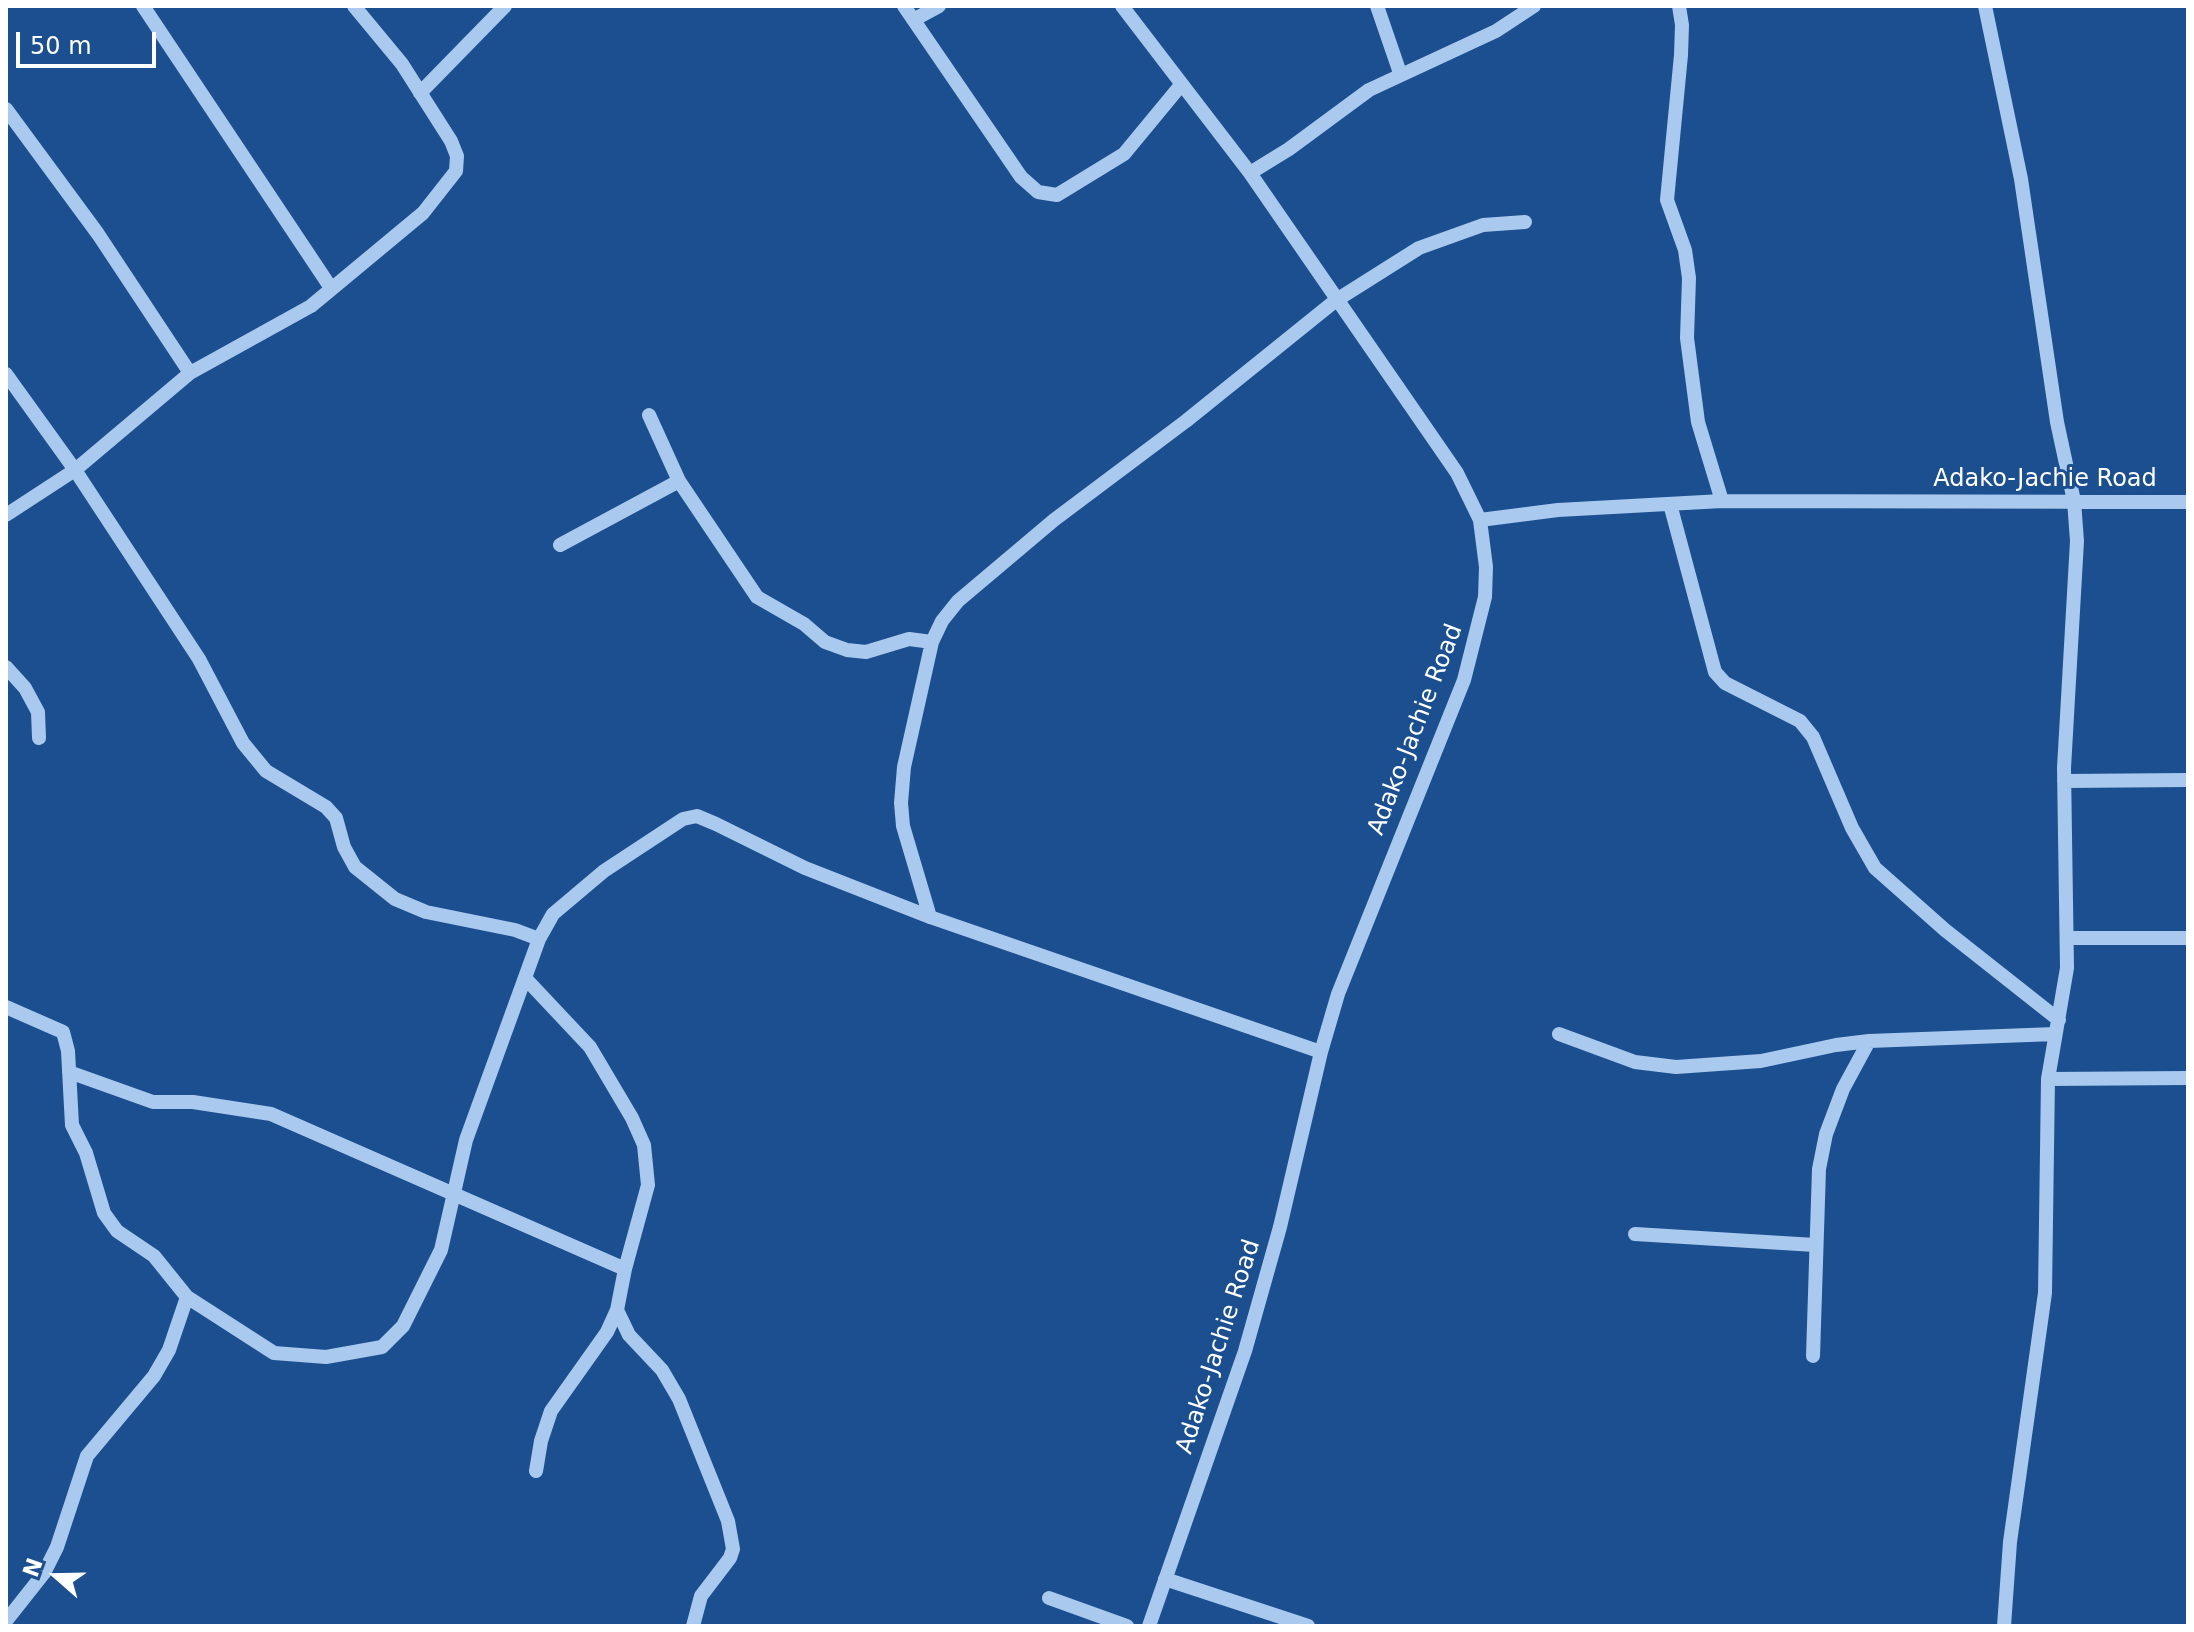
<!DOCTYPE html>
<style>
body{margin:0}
#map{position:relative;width:2194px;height:1632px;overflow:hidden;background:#1b4f8f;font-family:"DejaVu Sans",sans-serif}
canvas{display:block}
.frame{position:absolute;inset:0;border:8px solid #fff;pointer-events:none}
.north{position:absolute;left:16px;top:1536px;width:80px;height:80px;-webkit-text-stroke:6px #1b4f8f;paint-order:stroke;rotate:290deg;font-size:22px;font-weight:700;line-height:32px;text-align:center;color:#fff}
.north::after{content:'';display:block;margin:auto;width:28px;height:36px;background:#fff;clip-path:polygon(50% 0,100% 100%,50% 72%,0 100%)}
.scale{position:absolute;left:16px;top:32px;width:140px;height:36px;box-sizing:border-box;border:4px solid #fff;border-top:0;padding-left:10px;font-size:24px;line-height:28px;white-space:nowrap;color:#fff;-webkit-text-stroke:6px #1b4f8f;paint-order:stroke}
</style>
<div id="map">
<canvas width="2194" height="1632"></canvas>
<div class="frame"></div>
<div class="north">N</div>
<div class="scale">50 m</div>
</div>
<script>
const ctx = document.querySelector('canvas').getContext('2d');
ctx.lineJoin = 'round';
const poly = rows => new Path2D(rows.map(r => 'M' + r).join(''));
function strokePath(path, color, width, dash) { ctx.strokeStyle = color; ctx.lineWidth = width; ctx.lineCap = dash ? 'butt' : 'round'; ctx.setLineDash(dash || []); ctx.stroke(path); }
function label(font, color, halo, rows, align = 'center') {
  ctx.font = font + ' "DejaVu Sans",sans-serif'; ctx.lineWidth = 6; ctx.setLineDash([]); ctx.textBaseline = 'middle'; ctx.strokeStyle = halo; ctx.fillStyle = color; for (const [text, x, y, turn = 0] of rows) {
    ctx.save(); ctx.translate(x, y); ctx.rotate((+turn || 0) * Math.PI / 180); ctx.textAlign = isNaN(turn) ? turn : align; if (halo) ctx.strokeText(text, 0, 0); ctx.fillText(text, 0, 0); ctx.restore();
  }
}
strokePath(poly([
 [143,6,331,288],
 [904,6,1021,177,1038,192,1057,195,1124,154,1181,85],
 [1122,6,1250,173,1457,473,1480,520],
 [1377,6,1400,73],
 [1679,6,1682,25,1681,55,1667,200,1685,250,1689,278,1687,338,1698,422,1722,501],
 [1985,6,2021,179,2057,422,2074,501,2077,541,2064,768,2067,968,2048,1079,2045,1293,2010,1542,2004,1626],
 [915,19,939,6],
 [420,93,505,6],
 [6,109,98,234,190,373,75,470,199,659,243,743,266,771,326,807,336,818,344,847,355,867,395,899,426,912,515,930,539,939],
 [1250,173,1289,149,1369,90,1496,31,1534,6],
 [190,373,311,306,423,213,456,171,457,156,451,141,402,64,354,6],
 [6,374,75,470,6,515],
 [649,415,679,481,757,597,804,624,825,642,847,650,866,652,909,639,932,642],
 [1670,504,1715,672,1725,683,1800,721,1813,737,1852,828,1875,868,1945,930,2059,1020],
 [560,545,679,481],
 [6,667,25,688,38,712,39,738],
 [2064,781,2188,780],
 [930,917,903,826,901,803,904,767,932,642,942,621,958,601,1054,520,1186,421,1335,301,1419,248,1483,225,1525,222],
 [2067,938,2188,938],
 [526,979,590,1047,632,1118,644,1145,648,1185,625,1269],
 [6,1007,63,1032,68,1051,72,1125,86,1153,104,1213,117,1231,154,1256,187,1297,169,1350,154,1376,87,1456,57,1547,44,1573,6,1621],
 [1559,1034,1635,1062,1676,1067,1761,1061,1836,1045,1869,1041,2055,1034],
 [69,1072,153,1102,193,1102,271,1114,625,1269,617,1310,607,1332,551,1411,541,1441,536,1471],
 [2048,1079,2188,1078],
 [1635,1234,1815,1245],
 [187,1297,274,1353,326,1357,382,1347,403,1326,441,1250,466,1140,539,939,553,914,604,871,683,819,697,816,716,824,805,868,930,917,1321,1052],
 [617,1310,629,1335,662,1370,679,1399,728,1521,733,1549,730,1558,701,1596,693,1626],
 [1813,1356,1819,1169,1826,1134,1843,1089,1869,1041],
 [1165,1579,1308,1626],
 [1049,1598,1127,1626],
 [1149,1626,1245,1351,1280,1227,1321,1052,1338,994,1464,680,1485,597,1486,567,1480,520,1558,510,1722,501,2188,502]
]), '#a9c9ee', 14);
label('24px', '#fff', '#1b4f8f', [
 ["Adako-Jachie Road",2045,480],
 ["Adako-Jachie Road",1416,730,-69],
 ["Adako-Jachie Road",1219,1347,-72]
]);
</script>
